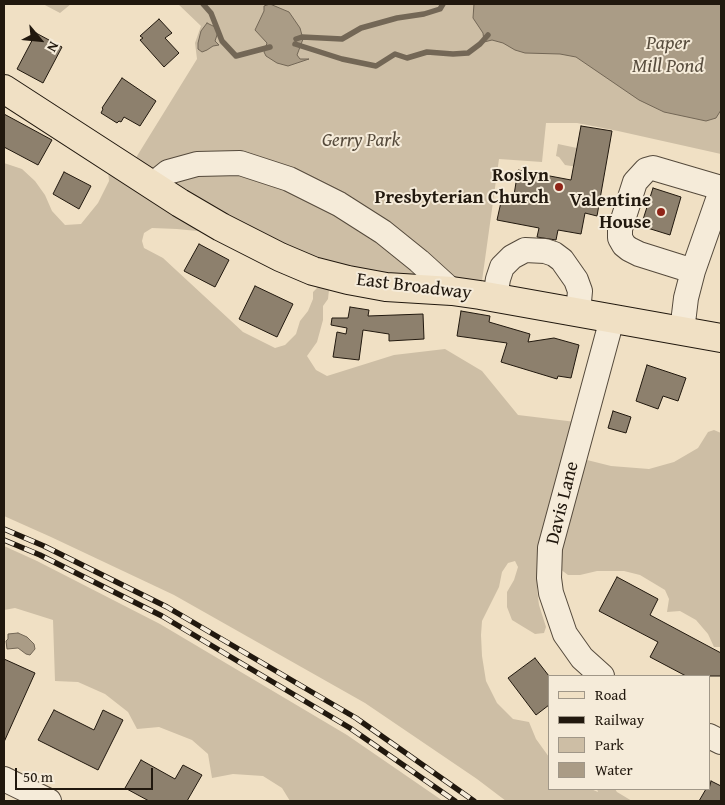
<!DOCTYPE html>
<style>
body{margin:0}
#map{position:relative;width:725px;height:805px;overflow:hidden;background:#f0e0c4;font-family:"Gentium Book Plus",serif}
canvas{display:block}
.frame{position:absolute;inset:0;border:5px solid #21180e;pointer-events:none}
.legend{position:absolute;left:548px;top:675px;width:162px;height:115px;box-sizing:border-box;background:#f5ebd9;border:1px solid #a09788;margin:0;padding:6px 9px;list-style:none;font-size:15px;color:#21180e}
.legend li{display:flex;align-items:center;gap:10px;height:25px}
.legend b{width:25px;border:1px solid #a09788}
.north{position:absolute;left:15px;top:15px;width:50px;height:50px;-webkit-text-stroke:4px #f5ebd9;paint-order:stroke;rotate:118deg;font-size:14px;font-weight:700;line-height:20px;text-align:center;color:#21180e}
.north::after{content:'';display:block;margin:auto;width:18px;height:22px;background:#21180e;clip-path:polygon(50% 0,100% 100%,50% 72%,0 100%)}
.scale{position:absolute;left:15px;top:768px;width:138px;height:22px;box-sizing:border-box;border:2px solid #21180e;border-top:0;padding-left:6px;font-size:15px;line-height:18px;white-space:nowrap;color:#21180e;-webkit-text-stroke:4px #f5ebd9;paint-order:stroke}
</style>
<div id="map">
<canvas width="725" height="805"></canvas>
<div class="frame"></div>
<ul class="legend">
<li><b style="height:6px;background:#f0e0c4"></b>Road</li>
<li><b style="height:6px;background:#21180e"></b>Railway</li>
<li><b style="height:14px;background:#cdbea5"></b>Park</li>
<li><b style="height:14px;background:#aa9c86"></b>Water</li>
</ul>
<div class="north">N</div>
<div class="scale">50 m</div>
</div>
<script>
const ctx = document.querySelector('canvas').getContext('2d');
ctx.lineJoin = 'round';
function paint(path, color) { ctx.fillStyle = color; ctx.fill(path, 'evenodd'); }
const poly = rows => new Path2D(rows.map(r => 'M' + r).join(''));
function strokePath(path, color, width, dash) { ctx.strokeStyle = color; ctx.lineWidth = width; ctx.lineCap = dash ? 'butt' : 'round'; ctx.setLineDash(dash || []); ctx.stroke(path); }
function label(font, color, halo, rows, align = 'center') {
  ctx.font = font + ' "Gentium Book Plus",serif'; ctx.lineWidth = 4; ctx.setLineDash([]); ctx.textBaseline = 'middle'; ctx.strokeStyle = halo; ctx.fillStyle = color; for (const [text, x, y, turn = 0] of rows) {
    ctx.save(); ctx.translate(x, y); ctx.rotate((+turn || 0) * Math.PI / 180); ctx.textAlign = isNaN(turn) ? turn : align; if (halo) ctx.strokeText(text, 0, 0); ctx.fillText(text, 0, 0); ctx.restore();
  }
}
paint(poly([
 [43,4,71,4,60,13],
 [178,4,721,4,721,154,618,131,577,123,546,123,542,162,499,159,480,295,386,287,217,233,177,229,152,228,144,233,142,241,144,248,163,258,243,332,275,348,285,345,296,334,300,321,308,311,313,299,313,292,319,286,325,285,329,290,328,299,323,306,323,320,317,342,307,356,316,370,327,376,394,355,445,349,482,371,518,415,584,423,575,457,611,466,649,469,674,462,698,448,708,432,714,430,721,433,721,647,714,647,708,634,696,620,680,611,667,612,669,599,665,590,640,575,624,571,597,571,580,575,568,575,560,569,541,575,537,589,539,605,546,627,544,633,535,634,512,620,507,607,507,592,514,580,518,567,515,561,508,563,502,572,499,587,482,621,481,635,482,656,486,681,497,703,513,719,529,722,536,739,549,757,549,789,591,789,598,792,597,789,615,789,617,792,632,801,506,801,477,779,365,703,174,595,51,537,4,516,4,163,22,169,35,181,45,195,52,211,65,225,81,224,98,203,109,181,108,170,129,169,197,59,195,43,201,26],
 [558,144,577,148,575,157,579,158,577,167,565,165,559,157,556,156],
 [4,546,37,561,160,624,347,735,443,801,290,801,282,788,263,776,233,774,212,778,208,754,192,740,159,727,137,729,128,712,105,694,78,682,55,681,53,620,15,608,4,610]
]), '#cdbea5');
const water = poly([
 [270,4,289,12,300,28,303,39,297,55,300,59,309,59,288,66,277,63,266,56,264,52,267,43,255,30,264,11,264,6,270,4],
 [474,4,721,4,721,110,716,118,706,121,664,112,639,100,576,57,560,54,525,53,515,50,503,43,492,40,484,42,483,33,473,18,474,4],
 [207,23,219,29,215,41,219,45,213,46,207,50,202,52,198,49,198,43,201,31,207,23],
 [18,633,27,637,34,644,35,649,30,655,26,654,18,648,7,649,6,641,8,639,8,634,18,633]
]);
paint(water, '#aa9c86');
strokePath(water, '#736756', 1);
strokePath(poly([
 [203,4,211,13,222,41,236,56,270,47],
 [296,39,302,37,342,39,361,28,397,18,424,14,440,9,443,4],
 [295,44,342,59,376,66,395,54,407,58,427,52,453,54,468,53,480,44,488,35]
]), '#736756', 5.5);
const building = poly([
 [159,19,172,33,165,38,179,53,164,67,140,40,143,38,140,36,159,19],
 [36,33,62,47,43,83,17,69,36,33],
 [122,78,156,101,140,126,124,117,121,122,119,121,117,123,101,113,103,109,102,108,122,78],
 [4,114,52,140,38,165,4,147,4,114],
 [581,126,612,131,597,216,585,213,581,234,558,230,556,240,537,237,539,228,497,220,503,193,514,195,518,170,571,180,581,126],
 [64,172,91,186,79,209,53,194,64,172],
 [653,188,681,197,670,235,641,226,653,188],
 [199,244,229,260,215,287,184,271,199,244],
 [255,286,293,304,277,337,239,319,255,286],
 [350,307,369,310,368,316,423,314,424,339,389,341,389,334,363,330,359,360,333,357,337,332,346,334,347,328,331,325,332,318,348,318,350,307],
 [461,311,490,316,489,322,530,334,528,342,554,338,579,345,571,378,558,376,557,379,501,362,507,343,457,336,461,311],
 [647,365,686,378,678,401,663,396,658,409,636,401,647,365],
 [613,411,631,417,626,433,608,428,613,411],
 [617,577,658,599,650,615,721,653,721,676,686,676,650,657,658,642,599,611,617,577],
 [535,658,549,676,549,705,536,715,508,678,535,658],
 [4,659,35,673,4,742,4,659],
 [54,710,94,730,103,710,123,720,98,770,38,740,54,710],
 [141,760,175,779,183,765,202,775,187,801,149,801,125,788,141,760],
 [711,781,721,786,721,801,699,801,706,789,709,789,711,781]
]);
paint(building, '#8d806d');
strokePath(building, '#21180e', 1);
const minor = poly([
 [152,185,168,172,197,164,240,163,289,179,339,204,383,232,419,261,452,291],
 [693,271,639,254,629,249,624,245,620,238,620,229,635,182,646,170,653,168,721,188],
 [495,297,498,279,502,267,512,257,525,250,545,251,554,254,562,260,576,280,580,291,578,313],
 [682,331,686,298,693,271,721,191],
 [602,676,582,658,565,634,551,593,549,578,550,548,612,319],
 [709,736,721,742],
 [4,779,49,801]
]);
const major = poly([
 [4,89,180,203,221,227,280,257,313,271,348,280,386,287,452,291,480,295,721,338]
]);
strokePath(minor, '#554a3c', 26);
strokePath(major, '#21180e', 30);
strokePath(minor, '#f5ebd9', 24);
strokePath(major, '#f0e0c4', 28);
const rail = poly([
 [4,529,44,546,167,607,356,718,474,801],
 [4,540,40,555,162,616,350,728,455,801]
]);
strokePath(rail, '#21180e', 5.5);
strokePath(rail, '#f5ebd9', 4, [11]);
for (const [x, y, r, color] of [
 [559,187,5,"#8f2418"],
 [661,212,5,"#8f2418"]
]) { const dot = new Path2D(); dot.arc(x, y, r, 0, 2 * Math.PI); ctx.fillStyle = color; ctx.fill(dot); strokePath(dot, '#f5ebd9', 2); }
label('italic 19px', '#554a3b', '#f5ebd9', [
 ["Gerry Park",361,141]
]);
label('bold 19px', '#21180e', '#f5ebd9', [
 ["Roslyn",549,176],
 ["Presbyterian Church",549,198],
 ["Valentine",651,201],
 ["House",651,223]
], 'right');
label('19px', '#21180e', '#f5ebd9', [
 ["East Broadway",414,287,7],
 ["Davis Lane",563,503,-76]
]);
label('italic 20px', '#584d3e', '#f5ebd9', [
 ["Paper",668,44],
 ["Mill Pond",668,67]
]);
</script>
